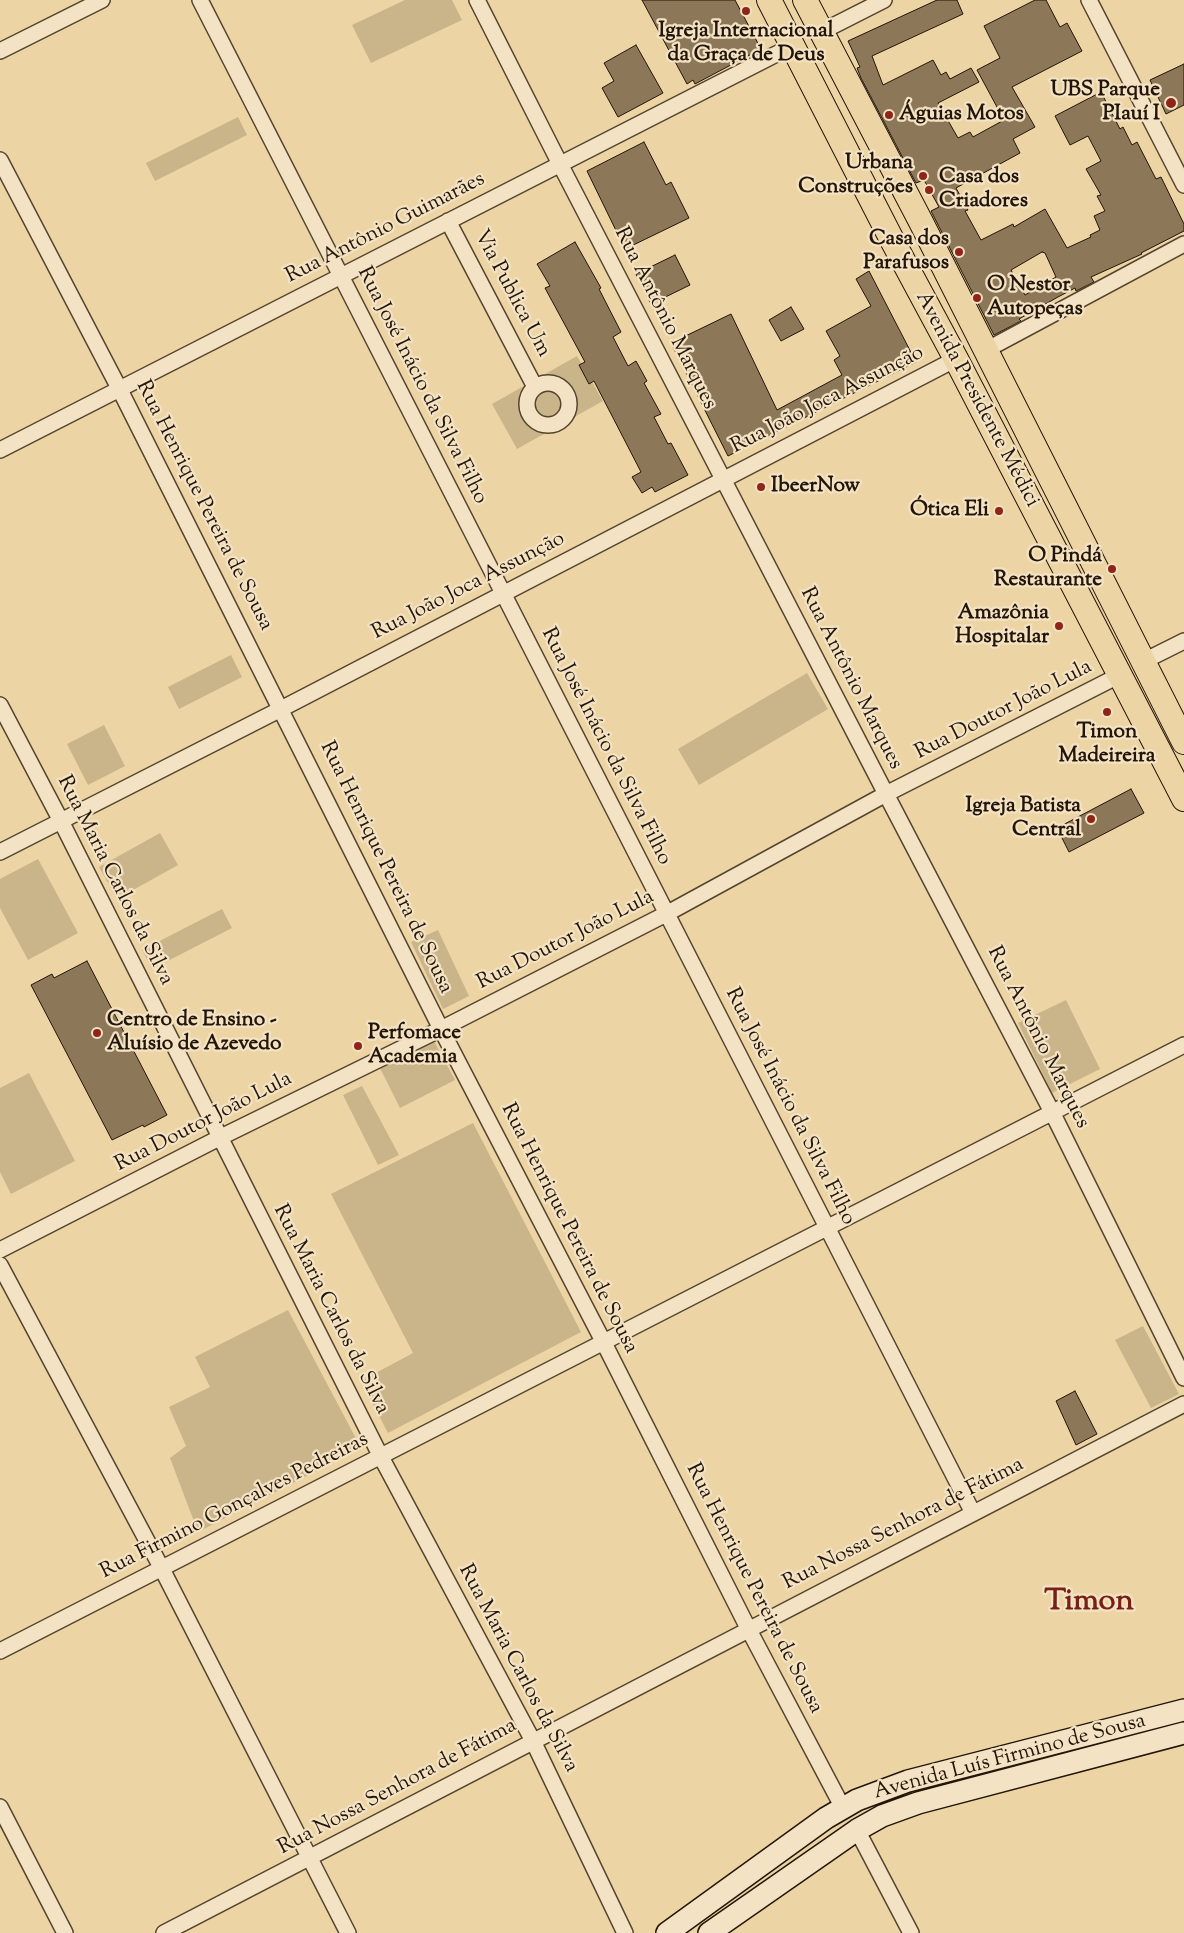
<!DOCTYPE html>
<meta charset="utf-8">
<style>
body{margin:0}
canvas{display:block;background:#ecd4a4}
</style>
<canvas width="1184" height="1933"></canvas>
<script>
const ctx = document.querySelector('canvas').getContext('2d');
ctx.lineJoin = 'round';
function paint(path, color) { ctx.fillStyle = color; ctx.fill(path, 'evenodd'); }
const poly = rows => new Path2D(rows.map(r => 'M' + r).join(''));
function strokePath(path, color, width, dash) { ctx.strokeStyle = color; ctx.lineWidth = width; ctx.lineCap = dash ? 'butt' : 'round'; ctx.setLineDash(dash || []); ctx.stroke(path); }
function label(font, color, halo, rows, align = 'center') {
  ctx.font = font + ' "Sorts Mill Goudy",serif'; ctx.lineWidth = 4.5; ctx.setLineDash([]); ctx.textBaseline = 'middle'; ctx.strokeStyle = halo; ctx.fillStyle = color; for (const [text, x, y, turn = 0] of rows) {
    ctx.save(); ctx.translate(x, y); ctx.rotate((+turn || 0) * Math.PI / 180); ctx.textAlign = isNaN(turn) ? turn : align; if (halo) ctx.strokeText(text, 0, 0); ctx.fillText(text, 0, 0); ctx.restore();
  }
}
paint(poly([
 [405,0,452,0,462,20,371,63,352,25],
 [238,117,247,135,155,181,146,163],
 [577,356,603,401,517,449,492,404],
 [231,655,242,677,179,709,168,687],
 [807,673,828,709,699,785,678,749],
 [104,725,125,766,88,785,67,744],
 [160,833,178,865,117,899,99,867],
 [38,859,78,933,28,960,0,908,0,879],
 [222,909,232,928,152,969,142,950],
 [438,930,469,996,443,1009,411,942],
 [1066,1000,1100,1069,1052,1093,1018,1023],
 [434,1041,455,1080,400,1108,380,1068],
 [29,1073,75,1161,11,1194,0,1172,0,1088],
 [362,1086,399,1155,378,1165,343,1095],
 [473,1123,581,1332,388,1433,361,1381,413,1353,331,1194],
 [288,1310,361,1448,198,1532,170,1458,186,1446,169,1407,210,1387,195,1357],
 [1143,1326,1179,1394,1151,1408,1115,1340]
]), '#cab489');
const building = poly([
 [642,0,735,0,761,49,695,84,693,80,687,84,642,0],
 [937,0,957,0,963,14,872,56,883,85,933,60,941,75,946,72,950,79,971,68,979,82,938,103,958,138,970,132,973,137,1004,120,977,70,1000,58,984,26,1035,0,1046,0,1060,27,1067,23,1082,51,1012,87,1035,127,1013,139,1020,153,956,188,968,210,965,211,981,240,1013,224,1014,227,1045,209,1067,248,1091,237,1090,235,1100,230,1094,216,1105,211,1097,196,1101,195,1086,169,1101,161,1088,136,1070,145,1055,116,1101,92,1120,129,1123,127,1132,145,1137,142,1156,179,1161,177,1184,224,1184,231,1141,253,1142,254,1091,277,1094,282,1076,291,1075,288,1058,297,1019,319,1021,321,994,335,931,211,939,207,924,180,916,183,861,78,857,68,860,67,848,41,937,0],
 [1042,252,1045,253,1056,277,1025,295,1011,270,1042,252],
 [636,45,663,93,618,117,602,88,614,81,604,63,636,45],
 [1184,64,1184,105,1166,114,1150,80,1184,64],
 [644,142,666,185,671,182,689,218,625,249,587,171,644,142],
 [575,242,601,288,599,289,621,332,613,337,628,366,636,361,647,381,644,383,661,414,654,417,668,444,671,443,688,475,655,492,652,487,642,493,632,477,641,472,594,381,589,384,579,365,585,362,545,288,550,286,537,264,575,242],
 [675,255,690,285,651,304,636,274,675,255],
 [869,271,916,362,728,456,671,343,731,314,777,410,842,375,834,360,840,356,826,331,871,306,856,279,869,271],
 [791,307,804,329,781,341,769,320,791,307],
 [1131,789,1144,813,1069,852,1057,828,1131,789],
 [87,961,167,1115,144,1127,143,1125,112,1140,31,985,52,974,54,978,87,961],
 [1075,1391,1097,1434,1076,1445,1056,1401,1075,1391]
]);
paint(building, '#8c7859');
strokePath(building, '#231507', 1);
const street = poly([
 [200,0,973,1513],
 [477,0,560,164,886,794,1053,1114,1184,1378],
 [1089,0,1184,185],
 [821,32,884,0],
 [0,51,102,0],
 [0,160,120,390,441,1029,603,1341,749,1630,843,1808],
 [448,221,535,387],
 [986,350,1184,244],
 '527 404a21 21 0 1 1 42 0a21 21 0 1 1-42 0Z',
 [0,450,792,46],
 [1144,661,1184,641],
 [0,705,61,821,380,1455,533,1741,625,1933],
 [0,852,281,709,956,359],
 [0,1250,219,1138,441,1029,666,914,886,794,1120,675],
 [0,1265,162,1569,348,1933],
 [0,1651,1184,1045],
 [0,1807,65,1933],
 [857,1830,911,1933],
 [164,1933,1184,1404]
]);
const secondary = poly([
 [667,1933,826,1818,857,1800,908,1781,1184,1710],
 [709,1933,857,1830,882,1816,918,1803,1184,1733]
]);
const primary = poly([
 [769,0,891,238,956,359,1184,799],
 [805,0,921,222,1184,742]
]);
strokePath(street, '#55452e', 18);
strokePath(secondary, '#231507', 24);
strokePath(primary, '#231507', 26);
strokePath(street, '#f3e3c4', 15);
strokePath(secondary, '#f3e3c4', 21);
strokePath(primary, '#ecd4a4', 24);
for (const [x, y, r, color] of [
 [746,11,5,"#8f2418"],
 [1171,103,6,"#8f2418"],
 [889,115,5,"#8f2418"],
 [923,176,5,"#8f2418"],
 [929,190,5,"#8f2418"],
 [959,252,5,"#8f2418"],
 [977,298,5,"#8f2418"],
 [761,487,5,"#8f2418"],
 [999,511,5,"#8f2418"],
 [1112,569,5,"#8f2418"],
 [1059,626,5,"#8f2418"],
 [1107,712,5,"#8f2418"],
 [1091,819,5,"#8f2418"],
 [97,1033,5,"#8f2418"],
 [358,1046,5,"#8f2418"]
]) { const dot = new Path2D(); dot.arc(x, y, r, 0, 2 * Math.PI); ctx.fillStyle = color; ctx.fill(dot); strokePath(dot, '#f3e3c4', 2); }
label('bold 21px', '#231507', '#f3e3c4', [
 ["Igreja Internacional",746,32,"center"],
 ["da Graça de Deus",746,56,"center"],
 ["UBS Parque",1160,91],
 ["PIauí I",1160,115],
 ["Águias Motos",899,115,"left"],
 ["Urbana",913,164],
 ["Construções",913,188],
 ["Casa dos",939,178,"left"],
 ["Criadores",939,202,"left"],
 ["Casa dos",949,240],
 ["Parafusos",949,264],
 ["O Nestor",987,286,"left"],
 ["Autopeças",987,310,"left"],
 ["IbeerNow",771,487,"left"],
 ["Ótica Eli",989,511],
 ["O Pindá",1102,557],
 ["Restaurante",1102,581],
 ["Amazônia",1049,614],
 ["Hospitalar",1049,638],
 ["Timon",1107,733,"center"],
 ["Madeireira",1107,757,"center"],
 ["Igreja Batista",1081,807],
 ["Central",1081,831],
 ["Centro de Ensino -",107,1021,"left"],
 ["Aluísio de Azevedo",107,1045,"left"],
 ["Perfomace",368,1034,"left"],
 ["Academia",368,1058,"left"]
], 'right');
label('21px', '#231507', '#f3e3c4', [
 ["Rua Antônio Guimarães",386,229,-27],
 ["Via Publica Um",511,294,62],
 ["Rua Antônio Marques",664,319,63],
 ["Rua José Inácio da Silva Filho",421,386,63],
 ["Avenida Presidente Médici",976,400,62],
 ["Rua João Joca Assunção",828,401,-27],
 ["Rua Henrique Pereira de Sousa",203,506,63],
 ["Rua João Joca Assunção",469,587,-27],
 ["Rua Antônio Marques",850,679,63],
 ["Rua Doutor João Lula",1004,711,-27],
 ["Rua José Inácio da Silva Filho",605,747,63],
 ["Rua Henrique Pereira de Sousa",385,868,64],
 ["Rua Maria Carlos da Silva",114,881,63],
 ["Rua Doutor João Lula",566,941,-27],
 ["Rua Antônio Marques",1037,1038,63],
 ["Rua José Inácio da Silva Filho",789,1107,63],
 ["Rua Doutor João Lula",204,1123,-27],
 ["Rua Henrique Pereira de Sousa",568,1229,63],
 ["Rua Maria Carlos da Silva",330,1310,63],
 ["Rua Firmino Gonçalves Pedreiras",235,1507,-27],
 ["Rua Nossa Senhora de Fátima",904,1525,-27],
 ["Rua Henrique Pereira de Sousa",753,1589,63],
 ["Rua Maria Carlos da Silva",517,1669,62],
 ["Avenida Luís Firmino de Sousa",1010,1758,-15],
 ["Rua Nossa Senhora de Fátima",398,1788,-28]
]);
label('bold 31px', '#7a1f14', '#f3e3c4', [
 ["Timon",1089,1604]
]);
</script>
